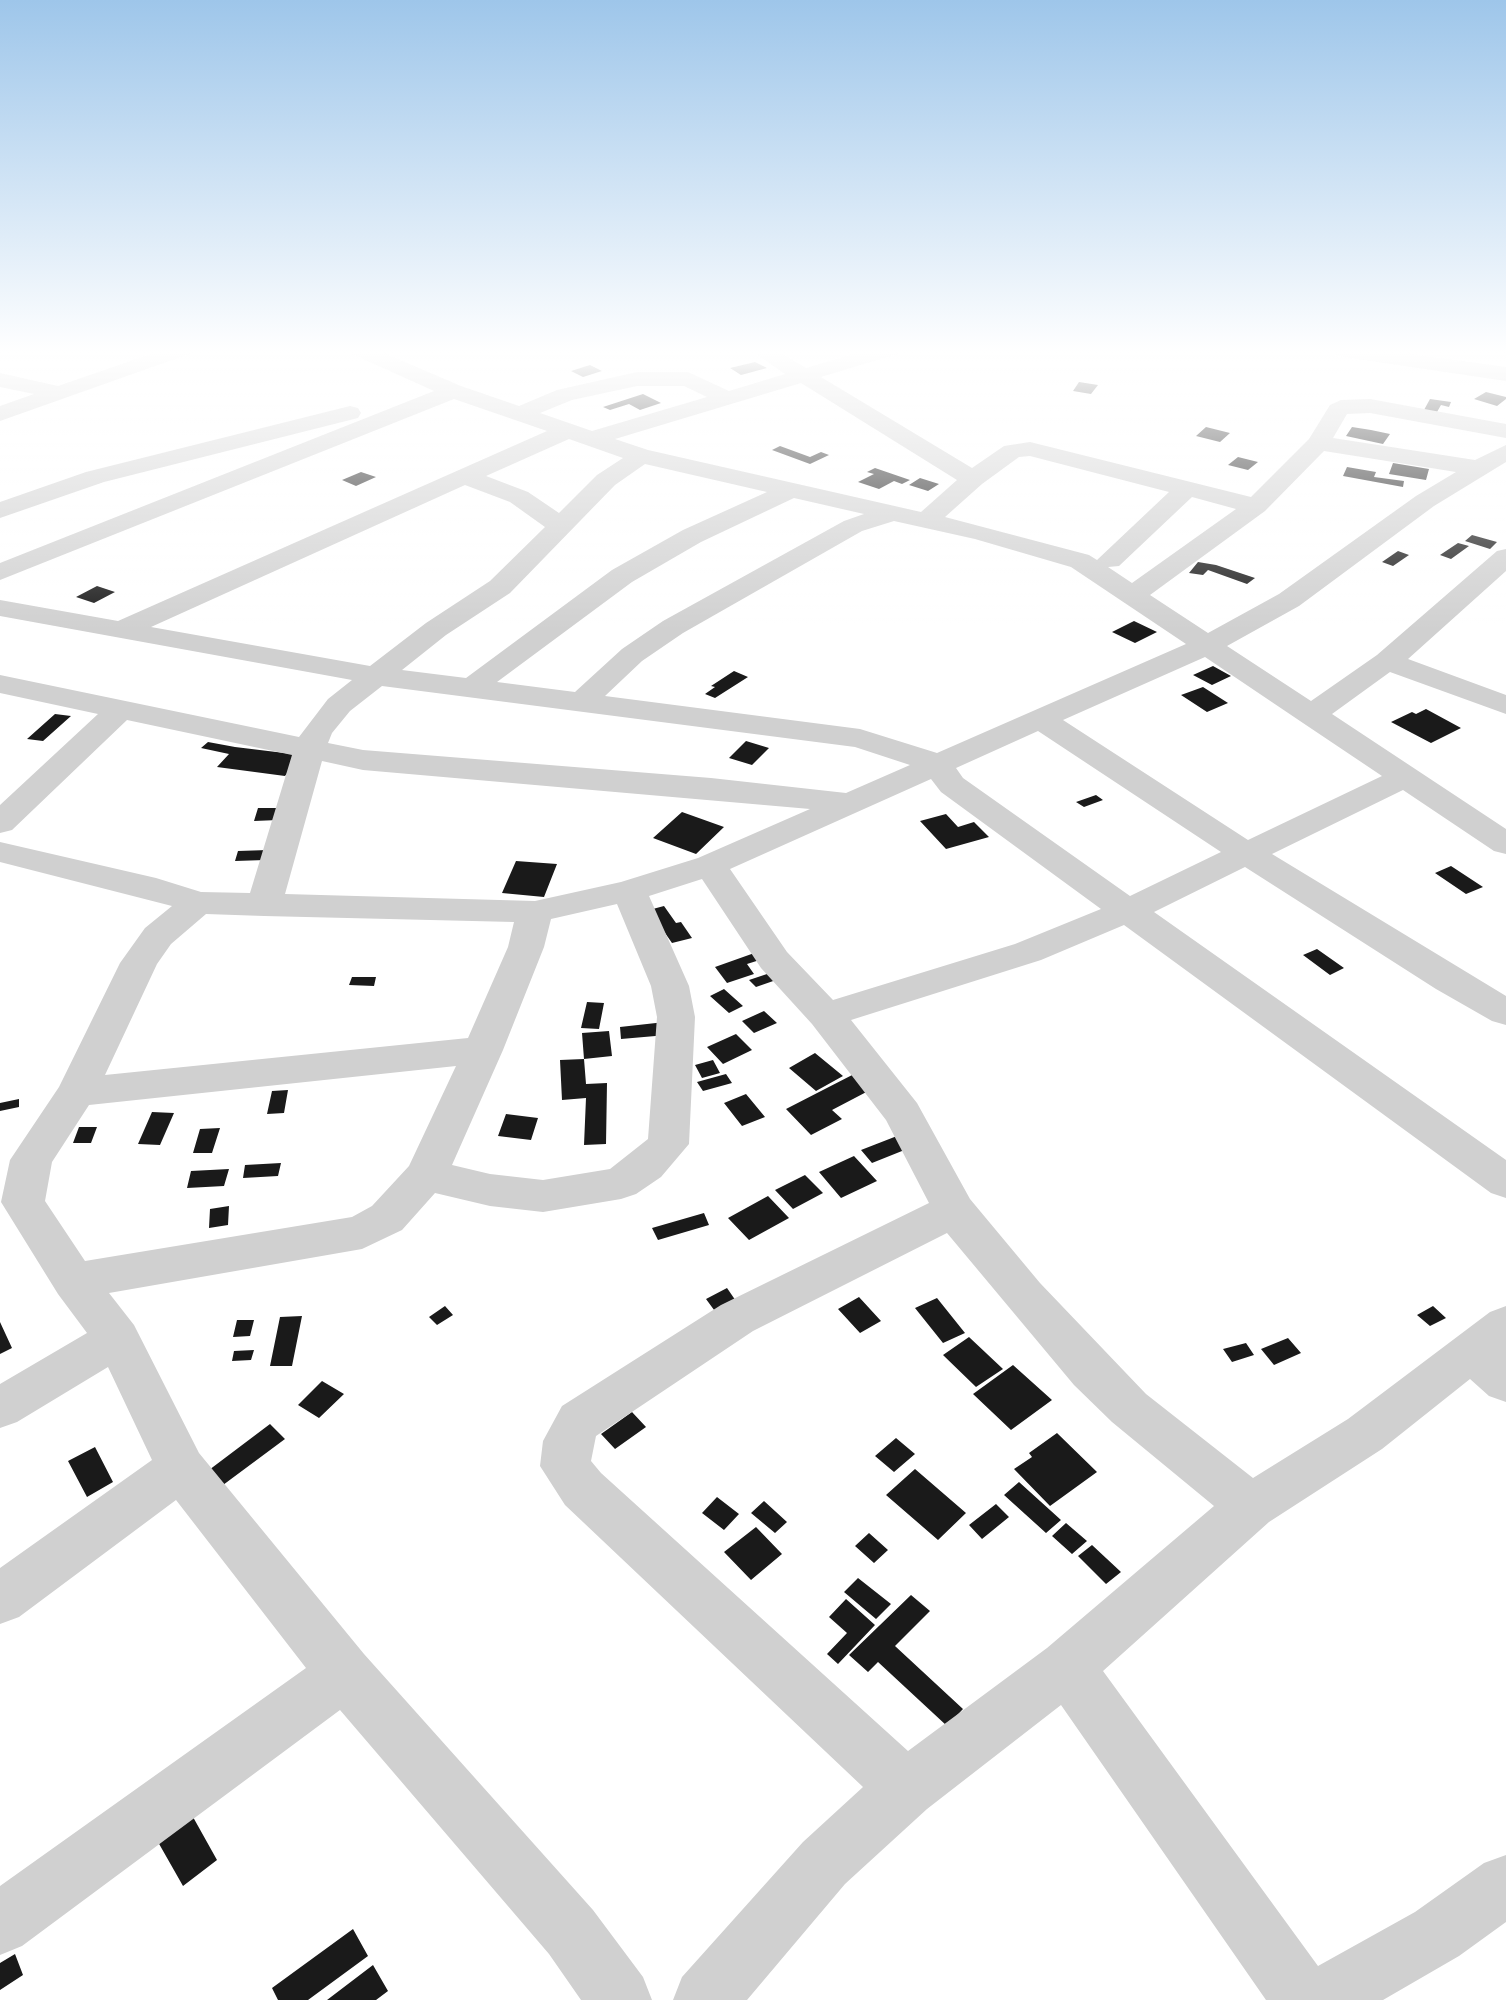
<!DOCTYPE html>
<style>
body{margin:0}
canvas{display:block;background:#fff}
</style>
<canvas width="1506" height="2000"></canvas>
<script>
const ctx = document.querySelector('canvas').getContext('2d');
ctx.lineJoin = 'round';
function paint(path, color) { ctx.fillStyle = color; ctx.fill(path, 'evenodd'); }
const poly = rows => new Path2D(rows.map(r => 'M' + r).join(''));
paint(poly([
 [755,362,767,368,741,375,730,368],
 [590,365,602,371,583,377,571,371],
 [1079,382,1098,385,1091,394,1073,391],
 [1486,392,1506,397,1506,399,1497,406,1474,399],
 [643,394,661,403,640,410,629,404,610,410,603,407],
 [1430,399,1451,402,1449,407,1441,405,1437,412,1424,410],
 [1206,427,1230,433,1220,442,1196,436],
 [1352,427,1371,430,1390,434,1383,444,1346,436],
 [780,446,810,457,821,452,829,455,810,464,772,450],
 [1238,457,1258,462,1248,470,1228,465],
 [1393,463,1429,469,1426,480,1389,474],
 [1347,467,1376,472,1374,477,1404,481,1403,487,1343,476],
 [875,468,910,480,902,484,894,481,879,489,858,482,874,474,867,472],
 [361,472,376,477,356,486,342,480],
 [920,478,939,484,928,491,909,485],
 [1472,535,1497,542,1490,549,1465,541],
 [1458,543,1469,546,1451,559,1440,555],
 [1398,551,1409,555,1393,566,1382,562],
 [1198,562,1216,565,1255,578,1247,584,1208,570,1203,575,1189,573],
 [97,586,115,592,94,603,76,597],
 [1134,621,1157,632,1135,643,1112,632],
 [1213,666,1231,676,1212,685,1193,675],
 [734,671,748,677,715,698,705,694,715,687,711,686],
 [1203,687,1228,703,1207,712,1181,695],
 [1426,709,1461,728,1431,743,1391,722,1412,712,1416,714],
 [55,714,71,716,43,741,27,739],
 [746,741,769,748,752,765,729,758],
 [208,742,235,747,301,755,285,776,217,767,229,754,201,748],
 [1096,795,1103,800,1084,807,1076,802],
 [258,808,282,808,278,820,254,821],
 [682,812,724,827,696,854,653,838],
 [946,814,958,827,974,822,989,837,946,849,920,821],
 [268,850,265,860,235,861,238,851],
 [516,861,557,864,544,897,502,893],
 [1451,866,1483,887,1466,894,1435,873],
 [664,906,676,923,681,922,692,938,672,943,649,910],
 [1317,949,1344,968,1330,975,1303,955],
 [760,951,766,958,747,964,754,974,727,983,715,967],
 [773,972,779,979,756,987,749,980],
 [352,977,376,977,374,986,349,985],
 [724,989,743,1006,729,1013,710,996],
 [587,1002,604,1003,599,1029,581,1028],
 [764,1011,777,1023,754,1033,742,1021],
 [665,1022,667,1035,621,1039,620,1027],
 [609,1031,612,1056,584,1059,582,1033],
 [736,1034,752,1050,723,1064,707,1047],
 [815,1053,843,1076,816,1091,789,1068],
 [584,1059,586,1084,607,1083,606,1144,584,1145,586,1098,562,1100,560,1060],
 [713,1060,720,1073,702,1078,695,1065],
 [858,1072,874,1088,832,1110,842,1119,811,1135,786,1109],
 [726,1074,732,1083,703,1091,697,1082],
 [288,1090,284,1113,267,1114,272,1091],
 [746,1094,765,1117,742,1126,724,1103],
 [19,1099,19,1107,0,1111,0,1103],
 [152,1112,174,1113,160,1145,138,1144],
 [506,1114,538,1118,531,1140,498,1136],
 [79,1127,97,1127,91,1143,73,1143],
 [220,1128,212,1153,193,1153,200,1129],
 [897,1136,907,1149,872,1163,861,1150],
 [854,1156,877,1181,841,1198,819,1172],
 [281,1163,278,1176,243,1178,245,1165],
 [229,1169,224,1186,187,1188,191,1171],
 [805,1175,823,1193,793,1209,775,1190],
 [768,1196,789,1218,749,1240,728,1218],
 [229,1206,228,1225,209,1228,210,1209],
 [704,1213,709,1225,658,1240,652,1228],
 [727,1288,738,1304,717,1314,706,1299],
 [859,1297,881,1321,860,1333,838,1309],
 [937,1298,965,1333,943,1343,915,1308],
 [445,1306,453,1315,437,1325,429,1317],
 [1433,1306,1446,1318,1430,1326,1417,1315],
 [302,1316,292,1366,270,1366,280,1317],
 [237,1320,254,1320,250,1336,233,1337],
 [0,1322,12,1348,0,1354],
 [969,1337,1003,1369,976,1387,943,1355],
 [1288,1338,1301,1353,1274,1365,1261,1349],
 [1246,1343,1254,1355,1232,1362,1223,1349],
 [254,1350,251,1360,232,1361,234,1351],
 [1013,1365,1052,1400,1011,1430,973,1394],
 [322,1381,344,1394,319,1418,298,1405],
 [632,1412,646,1427,615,1449,601,1434],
 [270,1424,285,1439,223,1485,209,1470],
 [1057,1433,1097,1472,1050,1506,1014,1469,1032,1457,1029,1453],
 [896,1438,915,1454,894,1472,875,1456],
 [95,1447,113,1482,87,1497,68,1461],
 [915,1469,966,1513,938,1540,886,1495],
 [1019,1482,1061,1520,1046,1533,1004,1495],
 [717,1497,739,1514,724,1530,702,1513],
 [764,1501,787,1522,775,1533,751,1513],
 [996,1504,1009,1517,982,1539,969,1525],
 [1066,1523,1087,1541,1072,1554,1052,1536],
 [756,1527,782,1554,751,1580,724,1552],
 [869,1533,888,1550,874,1563,855,1546],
 [1092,1545,1121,1572,1106,1584,1078,1556],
 [858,1578,891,1604,876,1619,844,1592],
 [911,1595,930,1611,895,1646,963,1709,947,1726,878,1662,868,1672,849,1655],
 [846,1599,875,1625,838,1664,827,1654,847,1633,829,1617],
 [193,1817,217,1860,183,1886,158,1842],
 [353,1929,368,1956,308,2000,278,2000,272,1988],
 [15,1954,23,1975,0,1990,0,1963],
 [373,1965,388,1991,376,2000,327,2000]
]), '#1a1a1a');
paint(poly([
 [162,350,193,350,189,354,0,421,0,406,34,394,0,387,0,373,58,386,162,350],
 [348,350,377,350,461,386,519,406,557,390,637,372,688,372,729,391,785,374,750,350,776,350,806,368,867,350,901,350,897,354,821,377,972,468,1004,446,1030,442,1251,497,1309,439,1330,405,1341,400,1370,399,1506,424,1506,438,1370,413,1347,414,1333,438,1475,460,1506,445,1506,462,1434,506,1299,606,1227,646,1311,701,1377,655,1497,551,1506,549,1506,571,1408,659,1506,695,1506,714,1390,672,1332,714,1506,829,1506,854,1494,851,1403,790,1272,854,1506,996,1506,1025,1492,1021,1436,989,1245,867,1154,912,1506,1160,1506,1198,1491,1193,1124,925,1041,960,851,1020,917,1103,970,1199,1040,1283,1146,1394,1253,1478,1348,1419,1490,1312,1506,1306,1506,1402,1489,1396,1470,1379,1382,1449,1269,1522,1103,1671,1318,1966,1415,1912,1484,1863,1506,1855,1506,1922,1459,1956,1383,2000,1266,2000,1061,1705,927,1809,845,1884,747,2000,673,2000,682,1977,803,1842,863,1787,565,1505,540,1466,543,1441,562,1406,721,1305,929,1203,886,1120,812,1024,761,968,702,879,649,896,689,986,695,1017,689,1144,661,1177,636,1194,621,1199,543,1212,490,1206,435,1193,402,1230,362,1249,109,1293,134,1325,199,1453,364,1654,593,1910,643,1977,652,2000,581,2000,549,1954,340,1710,22,1946,0,1955,0,1886,306,1668,176,1500,19,1617,0,1624,0,1568,152,1460,108,1367,17,1422,0,1428,0,1384,87,1333,58,1294,1,1202,10,1160,59,1087,120,963,145,928,172,906,0,862,0,842,156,878,201,892,250,893,292,755,127,720,12,830,0,833,0,805,98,714,0,693,0,675,299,737,328,699,352,680,0,616,0,600,118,621,547,431,454,399,0,580,0,563,434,391,352,354,348,350],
 [801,383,957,480,921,512,648,450,615,439,801,383],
 [637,386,684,386,707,397,592,431,540,413,572,400,637,386],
 [569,439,623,458,597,475,559,513,528,492,486,476,569,439],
 [1324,451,1456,472,1416,496,1279,594,1208,633,1150,595,1265,511,1324,451],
 [1030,456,1169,492,1097,560,1089,555,945,517,982,484,1019,457,1030,456],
 [645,464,767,492,683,530,612,570,466,678,402,670,446,635,510,593,615,485,645,464],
 [465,485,510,502,545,527,490,581,426,623,370,666,151,627,465,485],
 [1192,497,1236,509,1132,583,1108,567,1119,566,1192,497],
 [794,498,864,514,844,521,663,621,622,649,575,692,497,682,632,582,701,542,794,498],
 [894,521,975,539,1071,567,1186,644,937,753,860,729,605,696,642,661,683,633,862,531,894,521],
 [1205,657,1300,721,1382,776,1248,840,1063,720,1205,657],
 [382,686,855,747,910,765,846,793,711,778,363,750,328,743,332,733,350,711,382,686],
 [1038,731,1221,852,1130,896,963,778,956,768,1038,731],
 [322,761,363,770,810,809,698,858,621,882,535,901,285,894,322,761],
 [931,779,941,792,1101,909,1015,944,833,1000,787,952,730,869,931,779],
 [617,904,651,986,657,1017,648,1139,610,1169,543,1180,490,1174,452,1165,503,1050,544,947,551,919,617,904],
 [206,914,264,916,514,922,508,947,468,1038,105,1075,157,964,171,944,206,914],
 [456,1066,409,1166,372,1206,352,1217,85,1261,45,1201,52,1162,89,1105,456,1066],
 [947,1233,1074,1385,1112,1422,1214,1506,1047,1648,908,1751,601,1473,591,1461,596,1436,753,1331,947,1233],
 [1326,350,1382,350,1506,367,1506,381,1337,356,1326,350],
 [350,406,358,408,361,413,358,418,104,482,0,518,0,502,86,472,350,406]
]), '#d0d0d0');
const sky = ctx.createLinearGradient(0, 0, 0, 630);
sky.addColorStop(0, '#9ec6ea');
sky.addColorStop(0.56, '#fff');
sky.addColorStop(1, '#ffffff00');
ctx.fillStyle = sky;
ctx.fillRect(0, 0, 1506, 630);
</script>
